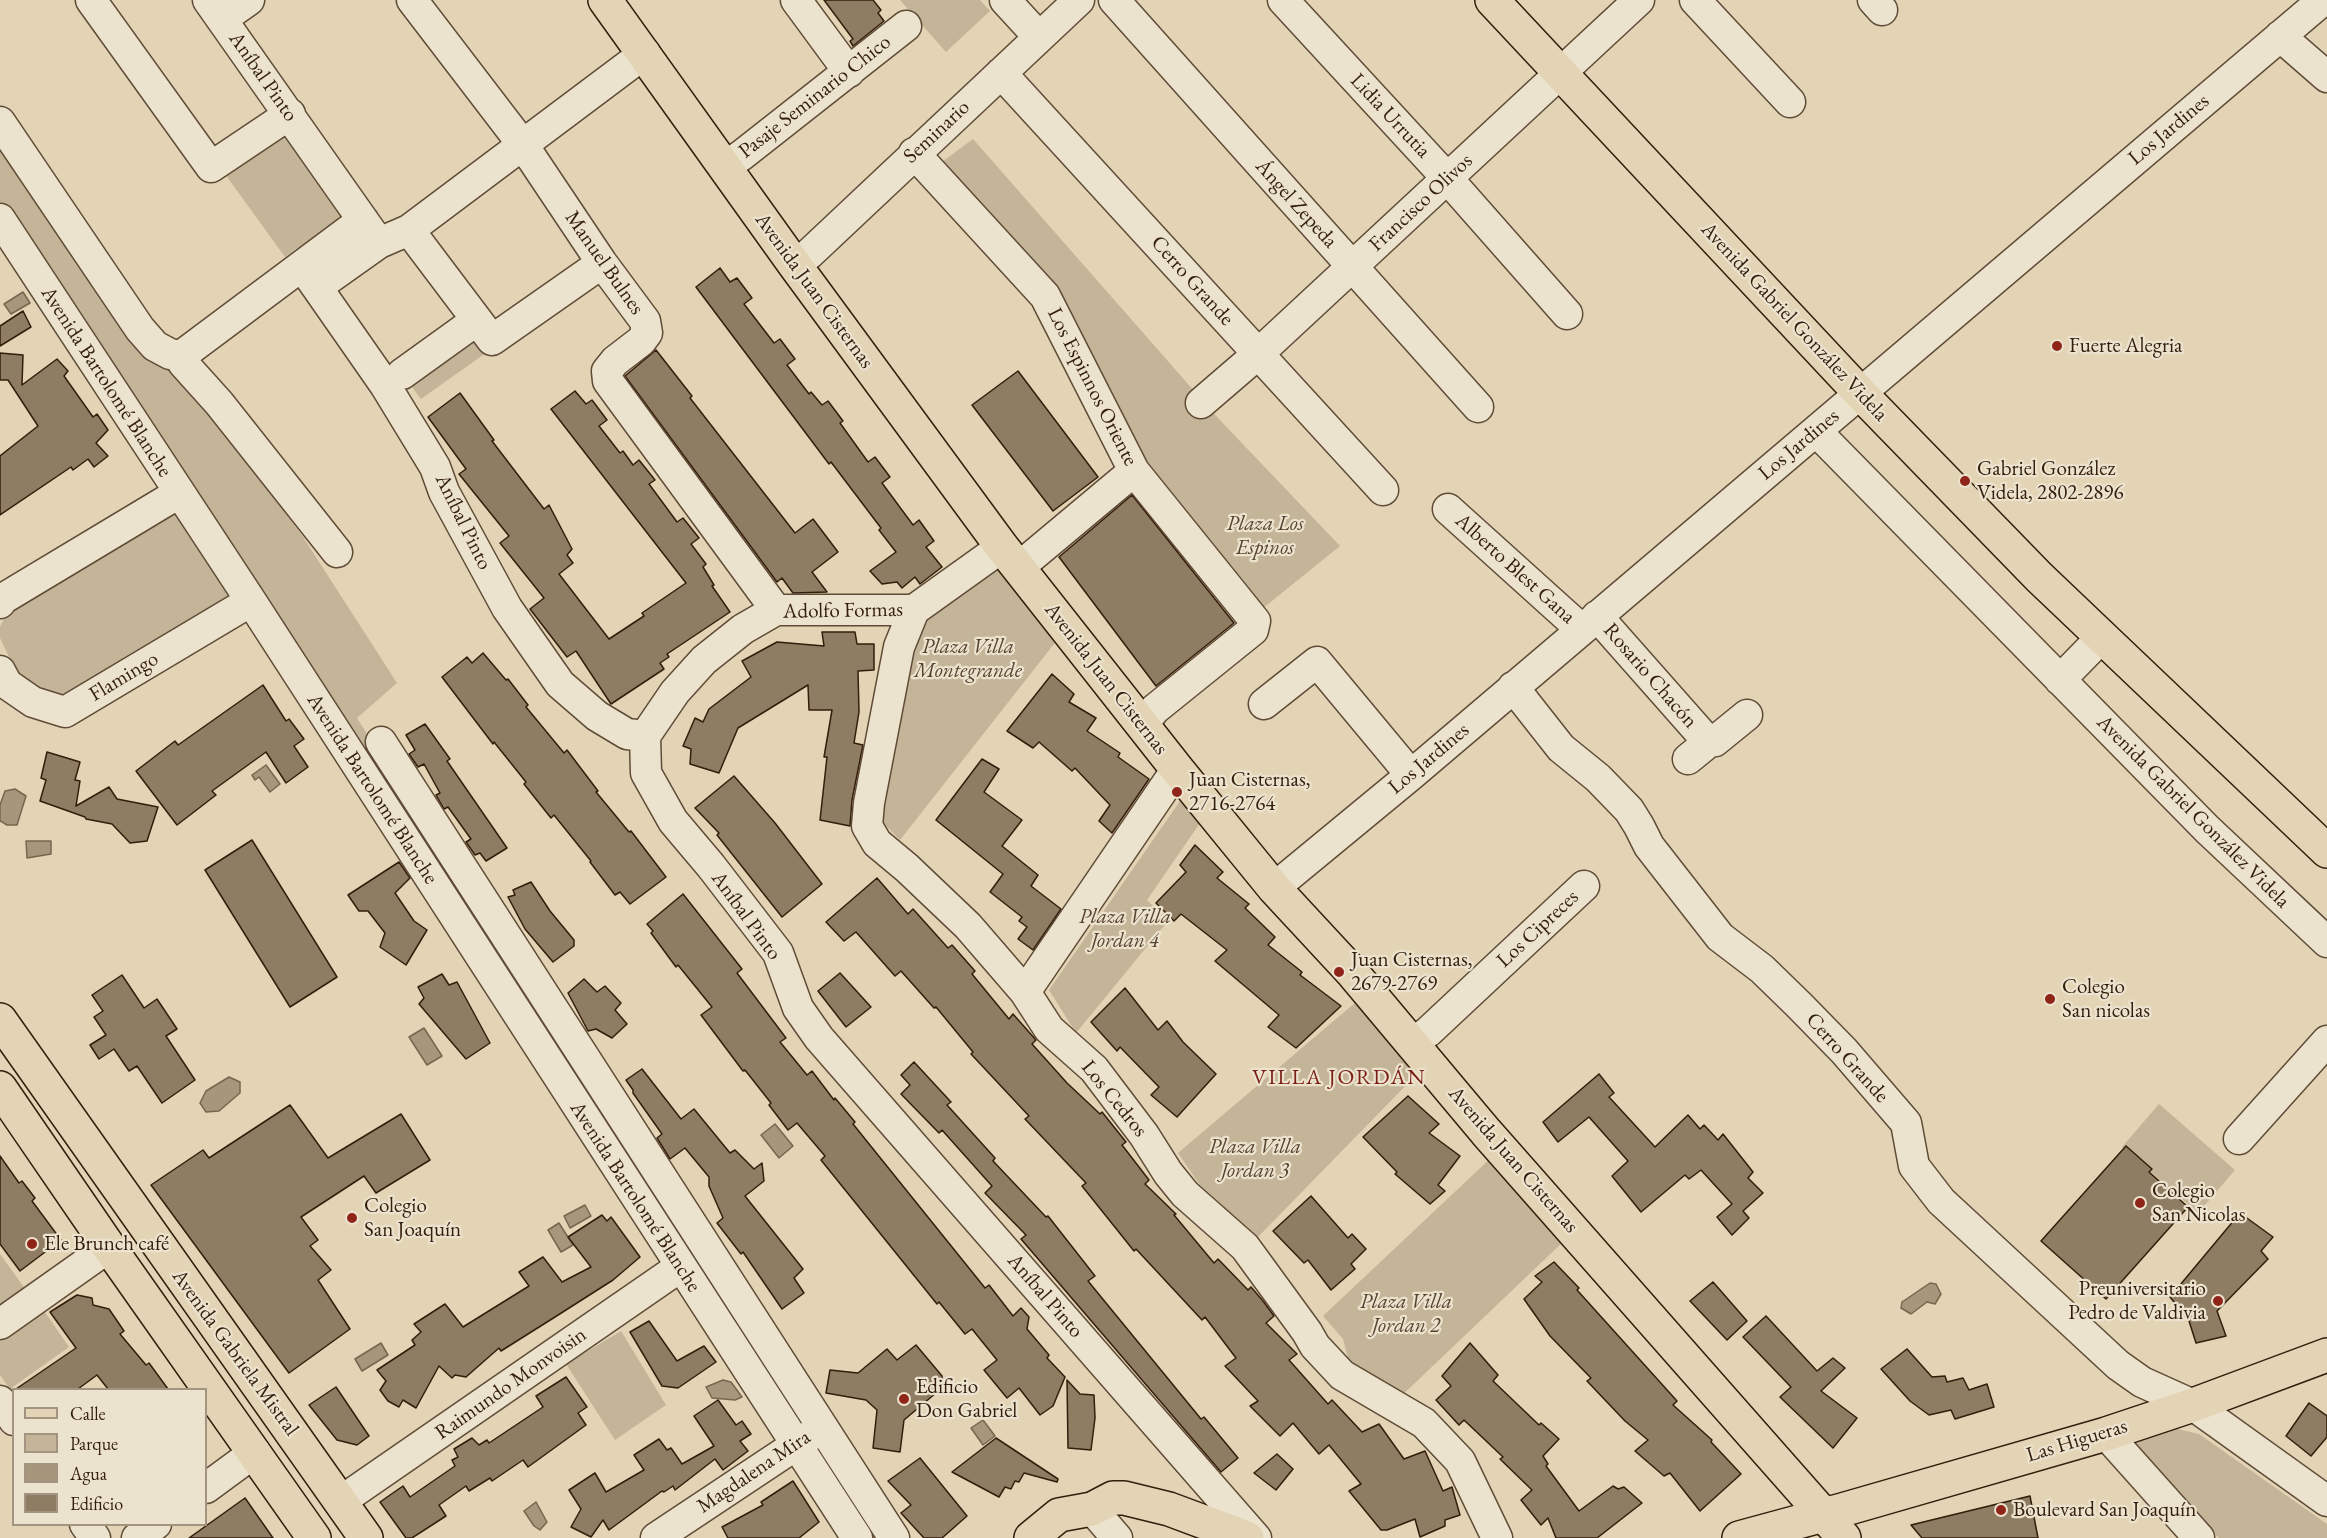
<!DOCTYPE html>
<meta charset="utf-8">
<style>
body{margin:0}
#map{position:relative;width:2327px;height:1538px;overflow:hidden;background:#e2d4b5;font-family:"EB Garamond",serif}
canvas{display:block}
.legend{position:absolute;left:12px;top:1388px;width:195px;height:138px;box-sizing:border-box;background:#ece3cf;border:2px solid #a29481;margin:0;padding:8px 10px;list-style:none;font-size:18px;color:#331d0b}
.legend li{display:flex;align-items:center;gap:12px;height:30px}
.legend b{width:30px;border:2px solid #a29481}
</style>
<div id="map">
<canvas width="2327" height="1538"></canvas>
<ul class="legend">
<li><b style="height:8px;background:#e2d4b5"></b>Calle</li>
<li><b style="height:16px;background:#c4b598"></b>Parque</li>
<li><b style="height:16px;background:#a6967b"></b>Agua</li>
<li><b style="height:16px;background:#8e7c63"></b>Edificio</li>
</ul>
</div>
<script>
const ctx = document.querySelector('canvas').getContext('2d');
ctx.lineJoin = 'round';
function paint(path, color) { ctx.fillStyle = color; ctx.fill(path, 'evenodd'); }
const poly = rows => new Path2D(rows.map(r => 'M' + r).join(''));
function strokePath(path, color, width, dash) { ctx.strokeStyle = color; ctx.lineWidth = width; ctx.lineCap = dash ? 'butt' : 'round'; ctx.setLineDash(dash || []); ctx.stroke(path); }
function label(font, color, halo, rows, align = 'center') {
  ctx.font = font + ' "EB Garamond",serif'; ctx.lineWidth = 4.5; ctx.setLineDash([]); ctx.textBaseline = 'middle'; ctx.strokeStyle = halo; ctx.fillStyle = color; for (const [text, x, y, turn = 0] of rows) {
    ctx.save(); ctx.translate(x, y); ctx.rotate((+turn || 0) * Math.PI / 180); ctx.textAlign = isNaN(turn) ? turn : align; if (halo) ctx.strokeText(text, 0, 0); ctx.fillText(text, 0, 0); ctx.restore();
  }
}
paint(poly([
 [900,0,980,0,990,11,946,52],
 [289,130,371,242,318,280,297,248,285,257,225,174],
 [973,139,1217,417,1340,546,1262,609,1145,464,942,162],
 [0,143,203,401,303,537,397,683,357,718,464,890,885,1538,869,1538,57,285,0,202],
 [478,333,490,350,421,399,409,383],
 [176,506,240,602,65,701,41,691,23,678,13,665,0,638,0,627,9,607],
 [999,563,1061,635,900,840,884,824,881,810,915,627],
 [1180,801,1200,823,1147,900,1168,921,1076,1033,1049,990],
 [1356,1002,1419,1072,1257,1238,1200,1185,1178,1153],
 [2159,1104,2235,1170,2198,1213,2122,1147],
 [1494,1155,1565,1240,1395,1402,1353,1378,1343,1339,1323,1316],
 [0,1254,26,1290,0,1309],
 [40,1305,69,1347,10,1389,0,1375,0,1334],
 [621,1331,666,1405,615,1440,566,1364],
 [2169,1427,2199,1434,2327,1524,2327,1538,2219,1538,2126,1445]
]), '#c4b598');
const water = poly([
 [23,292,30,303,11,314,4,304,23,292],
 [266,765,280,784,270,792,259,777,255,780,252,775,266,765],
 [15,789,26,796,17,825,7,825,0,821,0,805,5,791,15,789],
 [26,841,51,841,51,854,27,858,26,841],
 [424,1028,442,1056,427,1065,409,1037,424,1028],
 [229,1077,240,1082,240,1093,219,1111,206,1112,200,1103,206,1091,229,1077],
 [775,1124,793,1146,779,1158,761,1135,775,1124],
 [585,1205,591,1216,570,1228,564,1216,585,1205],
 [559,1223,573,1245,561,1252,548,1230,559,1223],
 [1930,1283,1936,1284,1941,1294,1935,1304,1927,1302,1911,1314,1901,1308,1902,1302,1930,1283],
 [381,1343,388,1355,362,1371,355,1359,381,1343],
 [723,1380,731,1382,742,1397,735,1400,712,1398,706,1387,723,1380],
 [983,1420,995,1436,983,1445,971,1428,983,1420],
 [536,1502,547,1522,540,1530,534,1526,524,1511,536,1502]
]);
paint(water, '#a6967b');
strokePath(water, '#78664e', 1.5);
const building = poly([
 [824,0,873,0,881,10,878,13,884,21,853,46,850,41,853,39,824,0],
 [720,268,730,282,737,278,752,298,744,304,774,343,780,339,795,359,787,365,809,394,811,392,822,405,828,401,843,421,840,423,868,462,875,457,890,477,882,483,913,525,919,520,934,541,926,547,942,567,920,584,915,577,902,588,897,582,882,584,870,571,896,552,879,530,881,528,831,462,829,464,696,287,720,268],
 [23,311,31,327,0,346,0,326,23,311],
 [656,350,692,396,690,398,795,533,813,519,838,552,812,572,827,592,793,593,782,578,777,582,625,376,656,350],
 [0,353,23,355,22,385,57,359,68,371,64,376,93,417,97,414,108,430,96,443,108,456,94,467,88,459,73,470,71,467,0,515,0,456,38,426,8,380,0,380,0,353],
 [1018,371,1098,477,1053,511,972,405,1018,371],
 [575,391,586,404,592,400,607,420,599,426,620,453,623,451,633,465,639,460,655,480,649,484,677,522,683,518,699,538,691,544,706,564,703,567,714,585,712,586,730,612,667,654,669,657,660,663,664,669,611,704,576,651,567,657,530,609,544,598,500,543,509,536,459,474,466,469,428,417,460,393,494,440,492,441,544,509,549,505,572,549,567,555,573,563,559,574,609,639,644,616,642,613,686,583,551,409,575,391],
 [1132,495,1234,623,1156,686,1059,557,1132,495],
 [822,632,855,632,857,644,874,644,874,670,858,671,859,712,854,743,863,745,852,800,850,826,820,820,827,757,824,757,832,710,809,710,808,685,738,728,719,773,690,764,691,749,683,746,695,718,703,722,709,709,751,677,742,661,777,642,824,646,822,632],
 [483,653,506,680,508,679,528,705,526,707,564,753,567,750,598,791,596,792,629,832,631,831,666,877,630,904,620,892,615,895,590,862,591,861,554,815,551,818,524,784,526,782,494,742,493,744,442,677,467,657,472,663,483,653],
 [1052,674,1074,694,1069,702,1096,718,1087,731,1120,753,1118,757,1149,779,1112,833,1099,821,1110,805,1075,768,1072,771,1039,742,1033,748,1007,731,1052,674],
 [263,685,286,721,289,719,304,739,294,746,308,767,286,783,266,752,212,791,216,795,177,825,136,771,175,741,178,745,263,685],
 [425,724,450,759,447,761,507,848,486,861,480,853,475,855,466,842,471,839,448,807,444,809,436,795,440,793,424,764,418,767,409,754,415,750,406,735,425,724],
 [47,752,80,762,75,780,80,781,76,806,109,787,117,799,158,807,147,841,130,843,112,824,86,819,85,817,40,801,46,780,41,778,47,752],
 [982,759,999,769,984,792,1022,820,1002,846,1038,875,1031,886,1061,909,1033,950,1018,939,1027,927,1019,921,1022,917,990,892,1003,874,936,820,982,759],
 [734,776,775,823,822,884,782,917,717,835,719,833,695,808,734,776],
 [252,840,337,977,290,1007,205,870,252,840],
 [1195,845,1223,872,1217,878,1249,904,1245,908,1275,937,1268,945,1302,972,1300,975,1341,1006,1296,1048,1268,1027,1279,1015,1215,961,1227,950,1181,914,1174,921,1156,903,1186,872,1180,865,1195,845],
 [399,862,410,878,395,893,414,921,427,930,406,965,380,947,385,933,368,911,359,911,348,895,399,862],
 [877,878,908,914,913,909,948,948,952,945,975,971,972,974,1009,1019,1013,1014,1036,1040,1032,1044,1067,1083,1100,1114,1102,1112,1126,1142,1122,1145,1149,1180,1145,1184,1176,1214,1174,1215,1214,1263,1218,1259,1248,1290,1251,1287,1263,1301,1274,1316,1266,1323,1297,1354,1289,1360,1328,1404,1332,1400,1362,1432,1379,1424,1404,1459,1425,1451,1443,1491,1452,1487,1460,1515,1445,1520,1445,1526,1420,1537,1415,1519,1387,1530,1381,1530,1349,1491,1361,1484,1329,1445,1319,1454,1293,1423,1280,1436,1250,1406,1258,1401,1225,1366,1236,1358,1205,1317,1202,1320,1136,1249,1134,1251,1082,1186,1086,1183,1025,1119,1029,1116,971,1054,973,1052,936,1007,934,1008,901,971,895,976,856,932,844,941,826,922,877,878],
 [531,882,550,911,574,940,574,946,553,962,525,929,508,897,515,895,513,890,531,882],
 [683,894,742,969,737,973,786,1038,780,1042,807,1075,812,1071,834,1100,835,1098,855,1122,853,1124,985,1288,989,1285,1013,1316,1021,1308,1029,1317,1027,1329,1049,1355,1047,1358,1065,1377,1053,1406,1040,1415,1019,1388,1007,1398,984,1370,997,1360,972,1329,965,1334,939,1302,937,1304,821,1160,825,1156,797,1123,788,1130,769,1105,771,1103,745,1070,743,1071,701,1015,712,1007,678,965,676,967,651,933,653,931,647,924,683,894],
 [840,973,871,1007,846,1027,818,991,840,973],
 [442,974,449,985,457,982,490,1043,466,1059,419,1004,424,998,418,987,442,974],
 [122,975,144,1008,157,999,177,1029,166,1036,195,1080,162,1103,137,1066,129,1071,114,1049,99,1059,90,1045,106,1035,94,1017,103,1011,92,995,122,975],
 [584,979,597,992,605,986,621,1003,615,1010,627,1024,612,1038,596,1029,588,1031,568,993,584,979],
 [1125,988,1158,1030,1167,1021,1183,1042,1216,1074,1177,1117,1151,1095,1159,1087,1120,1047,1117,1051,1091,1022,1125,988],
 [914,1062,951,1102,947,1105,995,1158,993,1161,1046,1217,1048,1216,1095,1276,1088,1281,1201,1419,1204,1417,1238,1458,1221,1472,1021,1239,1026,1235,985,1193,992,1186,942,1130,939,1133,901,1094,910,1085,901,1075,914,1062],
 [642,1069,681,1119,694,1109,730,1153,735,1150,754,1169,762,1163,764,1181,745,1196,803,1269,794,1278,804,1293,782,1309,743,1252,741,1254,717,1223,723,1218,709,1186,709,1177,685,1148,670,1159,657,1138,662,1134,633,1093,633,1090,626,1080,642,1069],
 [1599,1074,1614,1093,1609,1097,1655,1147,1688,1115,1700,1129,1704,1125,1718,1140,1723,1134,1753,1172,1748,1178,1763,1193,1743,1211,1749,1218,1732,1235,1717,1217,1732,1204,1701,1170,1689,1179,1685,1175,1641,1212,1612,1176,1628,1161,1589,1117,1558,1142,1543,1122,1599,1074],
 [1408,1096,1439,1124,1429,1133,1460,1156,1438,1185,1445,1191,1430,1204,1395,1174,1397,1172,1363,1137,1408,1096],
 [290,1105,328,1158,401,1114,430,1160,376,1193,364,1176,301,1217,318,1240,310,1246,331,1270,318,1280,350,1329,289,1373,151,1185,203,1150,209,1158,290,1105],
 [2126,1146,2152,1169,2149,1172,2188,1207,2106,1299,2041,1241,2126,1146],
 [0,1156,19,1183,22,1181,35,1198,32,1201,61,1240,20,1271,0,1244,0,1156],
 [1311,1196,1348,1238,1352,1234,1366,1249,1351,1264,1355,1269,1331,1290,1308,1260,1304,1263,1273,1231,1311,1196],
 [2240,1213,2273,1237,2261,1251,2268,1259,2217,1311,2226,1336,2196,1343,2189,1321,2170,1297,2240,1213],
 [602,1215,607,1221,611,1217,640,1257,613,1280,555,1317,501,1351,499,1348,466,1377,455,1375,452,1378,439,1366,416,1408,403,1400,399,1407,388,1401,380,1390,386,1381,377,1370,415,1345,412,1340,421,1332,414,1324,445,1304,463,1327,529,1286,519,1272,543,1257,562,1282,591,1267,568,1237,602,1215],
 [1554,1262,1579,1288,1577,1290,1677,1401,1673,1405,1712,1440,1711,1442,1741,1474,1700,1511,1670,1473,1664,1476,1635,1451,1648,1440,1625,1421,1587,1381,1591,1378,1550,1336,1524,1299,1542,1282,1535,1276,1554,1262],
 [1713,1282,1747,1321,1727,1340,1690,1301,1713,1282],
 [77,1295,92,1298,93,1305,109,1309,124,1331,120,1334,146,1365,149,1363,168,1389,108,1389,97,1375,78,1389,16,1389,76,1348,50,1312,77,1295],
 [1766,1316,1817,1371,1833,1358,1845,1368,1821,1391,1857,1418,1833,1448,1780,1397,1791,1387,1743,1337,1766,1316],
 [649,1321,677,1361,704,1346,716,1362,678,1388,662,1386,630,1332,649,1321],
 [1470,1343,1498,1375,1493,1381,1539,1425,1541,1423,1559,1439,1543,1456,1548,1464,1546,1466,1579,1511,1613,1486,1618,1489,1624,1487,1642,1503,1597,1538,1556,1538,1548,1518,1541,1525,1521,1500,1532,1490,1500,1459,1503,1457,1464,1420,1459,1425,1436,1400,1451,1386,1442,1376,1470,1343],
 [916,1345,942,1376,943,1387,904,1420,900,1452,873,1448,877,1410,866,1400,826,1393,830,1370,858,1373,887,1349,897,1360,916,1345],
 [1907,1349,1932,1377,1945,1376,1947,1382,1963,1378,1969,1390,1987,1384,1994,1407,1955,1419,1951,1410,1929,1415,1910,1401,1881,1369,1907,1349],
 [566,1377,587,1407,578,1413,586,1425,528,1467,523,1460,492,1481,490,1478,469,1491,466,1486,439,1505,446,1516,412,1538,406,1538,380,1502,403,1486,410,1497,455,1466,452,1460,458,1457,454,1449,472,1438,479,1445,487,1440,489,1443,543,1407,536,1396,566,1377],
 [1067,1380,1080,1394,1094,1395,1095,1418,1091,1450,1068,1448,1067,1380],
 [336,1387,369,1436,357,1445,337,1440,309,1405,336,1387],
 [718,1400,736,1425,742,1421,751,1434,740,1441,748,1451,723,1470,715,1459,675,1490,673,1486,664,1492,662,1491,609,1530,603,1520,591,1537,571,1527,581,1509,569,1490,595,1473,606,1492,644,1470,634,1455,659,1439,667,1450,671,1448,682,1464,714,1446,694,1416,718,1400],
 [2309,1403,2327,1416,2327,1437,2311,1456,2286,1436,2309,1403],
 [996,1438,1058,1479,1057,1482,1024,1473,1019,1482,1015,1481,1011,1489,1005,1487,999,1497,952,1472,996,1438],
 [1277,1454,1293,1469,1276,1490,1254,1473,1277,1454],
 [920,1458,967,1516,942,1538,924,1538,901,1513,911,1505,888,1481,920,1458],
 [793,1481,819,1522,799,1538,728,1538,722,1527,763,1505,761,1502,793,1481],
 [2030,1496,2038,1538,1922,1538,1911,1525,2030,1496],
 [245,1498,273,1538,189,1538,245,1498]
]);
paint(building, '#8e7c63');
strokePath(building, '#331d0b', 1.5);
const minor = poly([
 [91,0,211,167,290,114],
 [208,0,379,243],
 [412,0,523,145,602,263,645,321,647,333,641,341,615,361,607,371,608,381,776,610],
 [796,0,849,72],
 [1005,0,1039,37],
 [1114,0,1478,407],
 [1283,0,1447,178,1567,314],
 [1695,0,1790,102],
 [1873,0,1882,10],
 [222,19,249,0],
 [2280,36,2327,77],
 [1001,73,1383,490],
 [0,122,140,329,155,346,170,354,181,356,183,363,219,403,337,552],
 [914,153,1045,296,1134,471,1255,621,1253,630,1155,709,1143,724],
 [724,167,742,155,906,26],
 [0,219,251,601,857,1538],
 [409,230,492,340,602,263],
 [794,264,809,254,1079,0],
 [302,266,385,385,435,467,444,492,507,608,560,684,597,716,627,734,645,736,646,773,673,821,711,866,778,953,798,1008,819,1038,1256,1538],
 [317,287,379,243,409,230,645,53],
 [181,356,363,220],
 [402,374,477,320],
 [1201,403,1258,354,1639,0],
 [1816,431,2207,829,2327,942],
 [1448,509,1581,629],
 [1018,568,1134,471],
 [0,603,1,600,179,493],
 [914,610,899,647,869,803,867,826,877,843,907,868,968,926,1025,992,1049,1029,1094,1069,1144,1135,1168,1173,1185,1194,1245,1247,1307,1332,1315,1346,1342,1375,1424,1423,1460,1461,1497,1538],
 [1597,616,1703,736,1715,741,1747,715],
 [0,671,7,684,33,702,65,712,251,601],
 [2060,680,2102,637],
 [1513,687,1561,748,1598,778,1629,810,1639,826,1649,846,1720,937,1762,969,1799,1005,1844,1051,1906,1123,1914,1166,1941,1201,2118,1365,2142,1382,2193,1405,2327,1501],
 [1264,704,1317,662,1411,775],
 [645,736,675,692,704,660,743,629,776,610,914,610,1002,547],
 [381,742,894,1538],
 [1688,759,1704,746,1705,741,1703,736],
 [1274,888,1411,775,2323,0],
 [1025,992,1177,769],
 [1412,1043,1428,1032,1584,886],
 [2239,1139,2327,1041],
 [0,1324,109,1247],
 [0,1401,14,1420],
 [2106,1434,2199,1538],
 [206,1488,255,1452],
 [341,1501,680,1267],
 [1092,1509,1117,1538],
 [85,1524,95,1538],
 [137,1538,156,1524],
 [656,1538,811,1435]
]);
const major = poly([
 [605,0,794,264,1002,547,1177,769,1274,888,1351,971,1486,1132,1844,1538],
 [1492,0,1861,394,2039,577,2327,851],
 [0,1020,366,1538],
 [0,1088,109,1247,314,1538],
 [1031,1538,1059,1515,1092,1509,1113,1498,1124,1498,1169,1509,1247,1538],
 [1739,1538,1842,1510,2106,1434,2193,1405,2327,1355]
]);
strokePath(minor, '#5f4b36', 33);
strokePath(major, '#331d0b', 36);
strokePath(minor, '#ece3cf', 30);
strokePath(major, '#e2d4b5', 33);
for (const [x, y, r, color] of [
 [2057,346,6,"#8f2418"],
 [1965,481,6,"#8f2418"],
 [1177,792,6,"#8f2418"],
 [1339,972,6,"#8f2418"],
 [2050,999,6,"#8f2418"],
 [2140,1203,6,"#8f2418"],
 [352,1218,6,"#8f2418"],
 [32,1244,6,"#8f2418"],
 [2218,1301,6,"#8f2418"],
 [904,1399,6,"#8f2418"],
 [2001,1510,6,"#8f2418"]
]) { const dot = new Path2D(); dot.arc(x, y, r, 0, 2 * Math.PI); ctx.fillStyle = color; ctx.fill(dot); strokePath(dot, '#ece3cf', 2); }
label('21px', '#331d0b', '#ece3cf', [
 ["Aníbal Pinto",263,77,55],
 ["Pasaje Seminario Chico",815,97,-38],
 ["Lidia Urrutia",1390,116,47],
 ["Los Jardines",2169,130,-40],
 ["Seminario",937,132,-43],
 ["Francisco Olivos",1421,203,-43],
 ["Ángel Zepeda",1296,204,48],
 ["Manuel Bulnes",604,263,55],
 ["Cerro Grande",1192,281,48],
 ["Avenida Juan Cisternas",814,291,54],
 ["Avenida Gabriel González Videla",1794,322,47],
 ["Avenida Bartolomé Blanche",106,382,57],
 ["Los Espinnos Oriente",1092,387,63],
 ["Los Jardines",1799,445,-40],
 ["Aníbal Pinto",463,522,64],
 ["Alberto Blest Gana",1515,569,42],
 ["Adolfo Formas",843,611,-1],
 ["Rosario Chacón",1650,676,49],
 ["Flamingo",124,677,-31],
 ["Avenida Juan Cisternas",1106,679,52],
 ["Los Jardines",1429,759,-40],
 ["Avenida Bartolomé Blanche",372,789,57],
 ["Avenida Gabriel González Videla",2193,812,45],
 ["Aníbal Pinto",746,916,54],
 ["Los Cipreces",1538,929,-43],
 ["Cerro Grande",1847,1058,48],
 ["Los Cedros",1114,1099,51],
 ["Avenida Juan Cisternas",1513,1160,49],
 ["Avenida Bartolomé Blanche",635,1197,57],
 ["Aníbal Pinto",1045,1296,49],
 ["Avenida Gabriela Mistral",235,1353,54],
 ["Raimundo Monvoisin",511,1384,-35],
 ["Las Higueras",2077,1441,-17],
 ["Magdalena Mira",754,1472,-34]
]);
label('21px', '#331d0b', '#ece3cf', [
 ["Fuerte Alegria",2069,346],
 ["Gabriel González",1977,469],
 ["Videla, 2802-2896",1977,493],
 ["Juan Cisternas,",1189,780],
 ["2716-2764",1189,804],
 ["Juan Cisternas,",1351,960],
 ["2679-2769",1351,984],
 ["Colegio",2062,987],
 ["San nicolas",2062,1011],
 ["Colegio",2152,1191],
 ["San Nicolas",2152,1215],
 ["Colegio",364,1206],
 ["San Joaquín",364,1230],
 ["Ele Brunch café",44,1244],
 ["Preuniversitario",2206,1289,"right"],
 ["Pedro de Valdivia",2206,1313,"right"],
 ["Edificio",916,1387],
 ["Don Gabriel",916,1411],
 ["Boulevard San Joaquín",2013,1510]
], 'left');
label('italic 21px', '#57432e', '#ece3cf', [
 ["Plaza Los",1265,524],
 ["Espinos",1265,548],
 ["Plaza Villa",968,647],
 ["Montegrande",968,671],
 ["Plaza Villa",1125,917],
 ["Jordan 4",1125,941],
 ["Plaza Villa",1255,1147],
 ["Jordan 3",1255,1171],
 ["Plaza Villa",1406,1302],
 ["Jordan 2",1406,1326]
]);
ctx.letterSpacing = '1.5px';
label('22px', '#7a1f14', '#ece3cf', [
 ["VILLA JORDÁN",1339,1078]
]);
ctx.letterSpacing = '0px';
</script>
